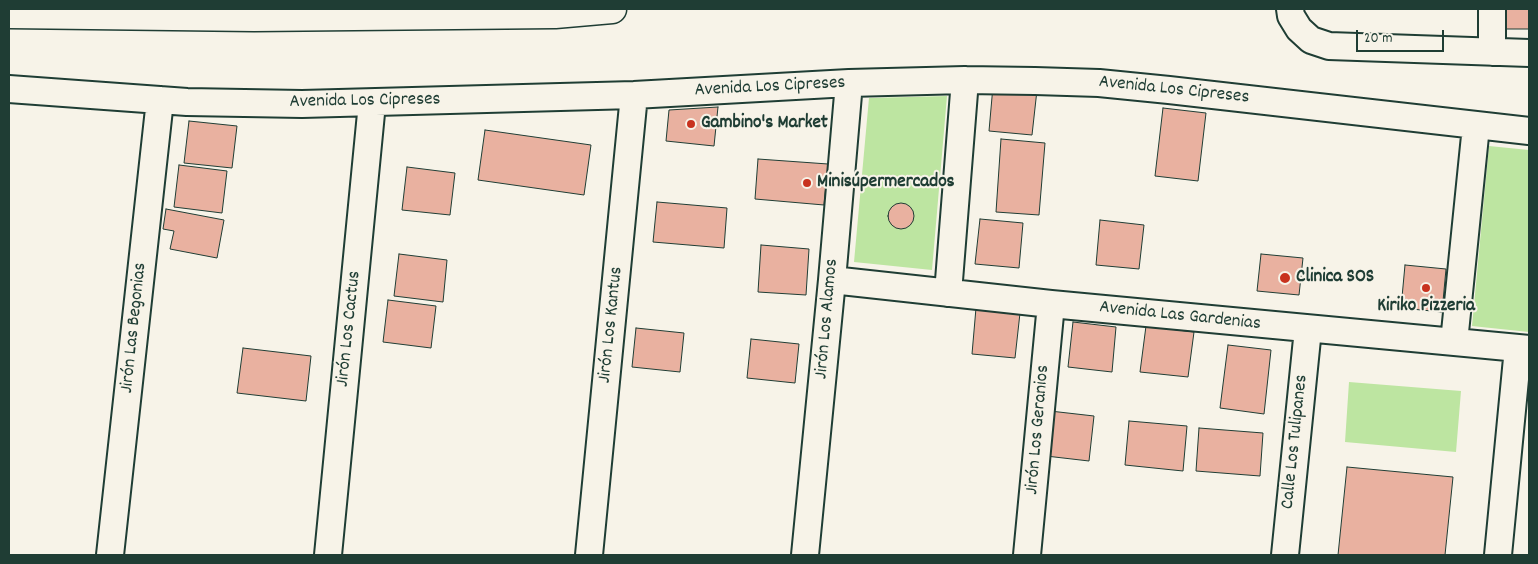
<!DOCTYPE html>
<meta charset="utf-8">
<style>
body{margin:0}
#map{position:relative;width:1538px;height:564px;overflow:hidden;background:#f7f3e8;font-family:Dekko,sans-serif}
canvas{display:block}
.frame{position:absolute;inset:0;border:10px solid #1f3d34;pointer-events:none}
.scale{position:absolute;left:1356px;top:30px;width:88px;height:22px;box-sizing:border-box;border:2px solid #1f3d34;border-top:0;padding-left:6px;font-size:15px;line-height:18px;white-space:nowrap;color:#1f3d34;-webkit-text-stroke:4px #f7f3e8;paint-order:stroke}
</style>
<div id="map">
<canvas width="1538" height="564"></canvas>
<div class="frame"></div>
<div class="scale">20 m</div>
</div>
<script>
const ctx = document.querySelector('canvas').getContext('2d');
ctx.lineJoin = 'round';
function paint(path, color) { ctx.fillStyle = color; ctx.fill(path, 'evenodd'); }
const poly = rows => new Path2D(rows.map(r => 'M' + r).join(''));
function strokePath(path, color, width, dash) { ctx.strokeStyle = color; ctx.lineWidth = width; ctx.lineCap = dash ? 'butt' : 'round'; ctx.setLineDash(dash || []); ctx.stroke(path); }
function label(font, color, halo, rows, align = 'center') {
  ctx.font = font + ' Dekko,sans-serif'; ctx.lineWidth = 4; ctx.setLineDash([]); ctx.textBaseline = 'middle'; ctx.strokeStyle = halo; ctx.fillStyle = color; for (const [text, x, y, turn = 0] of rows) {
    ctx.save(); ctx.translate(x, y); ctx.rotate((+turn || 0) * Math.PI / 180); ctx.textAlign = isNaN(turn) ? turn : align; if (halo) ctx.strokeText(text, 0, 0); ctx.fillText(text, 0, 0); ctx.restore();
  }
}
paint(poly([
 [947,96,932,270,854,262,869,98],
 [1489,146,1529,150,1529,332,1472,326],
 [1349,382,1461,391,1456,452,1345,442]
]), '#bde5a1');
const building = poly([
 [1497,9,1529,9,1529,29,1497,29,1497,9],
 [993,86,1037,90,1032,135,989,131,993,86],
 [718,107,714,146,666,141,669,110,718,107],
 [1163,108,1206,113,1198,181,1155,176,1163,108],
 [189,121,237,126,232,168,184,163,189,121],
 [485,130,591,145,584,195,478,180,485,130],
 [1001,139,1045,143,1039,215,996,212,1001,139],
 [758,159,828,164,824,205,755,199,758,159],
 [179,165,227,171,222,213,174,207,179,165],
 [407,167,455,173,450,215,402,210,407,167],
 [657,202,727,208,724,248,653,242,657,202],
 '888 216a13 13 0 1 1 26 0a13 13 0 1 1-26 0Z',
 [166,209,224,220,217,258,170,249,174,231,163,229,166,209],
 [980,219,1023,223,1019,268,975,264,980,219],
 [1100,220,1144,225,1139,269,1096,265,1100,220],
 [761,245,809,249,806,295,758,292,761,245],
 [399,254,447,260,443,302,394,296,399,254],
 [1261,254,1303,258,1299,295,1257,291,1261,254],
 [1405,265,1446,269,1442,312,1401,308,1405,265],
 [388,300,436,306,431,348,383,342,388,300],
 [976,308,1020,313,1015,358,972,354,976,308],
 [1073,322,1116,327,1112,372,1068,367,1073,322],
 [1146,326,1194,332,1188,377,1140,372,1146,326],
 [636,328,684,333,680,372,632,367,636,328],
 [751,339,799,344,795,383,747,378,751,339],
 [1228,345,1271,350,1264,414,1220,408,1228,345],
 [243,348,311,356,306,401,237,393,243,348],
 [1050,411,1094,416,1089,461,1046,456,1050,411],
 [1129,421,1187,426,1183,471,1125,465,1129,421],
 [1199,428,1263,433,1260,476,1196,471,1199,428],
 [1347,467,1453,477,1445,555,1338,555,1347,467]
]);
paint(building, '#e9b1a0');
strokePath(building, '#1f3d34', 1);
const street = poly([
 [1290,9,1291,16,1299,29,1311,40,1329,46,1529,53],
 [1492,9,1492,52],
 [9,89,187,102,302,104,634,95,849,83,965,80,1035,81,1099,83,1169,90,1529,131],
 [832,280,1051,304,1529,349],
 [948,293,965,80],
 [1454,342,1476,126],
 [110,555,160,100],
 [328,555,372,103],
 [589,555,634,95],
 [805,555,832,280,849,83],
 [1027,555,1051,304],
 [1285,555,1308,329],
 [1498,555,1518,348]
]);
const secondary = poly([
 [9,14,254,17,555,14,612,9]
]);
strokePath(street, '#1f3d34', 30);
strokePath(secondary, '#1f3d34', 31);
strokePath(street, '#f7f3e8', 26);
strokePath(secondary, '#f7f3e8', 28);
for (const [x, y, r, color] of [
 [691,124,5,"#c8321e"],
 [807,183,5,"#c8321e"],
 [1285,278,6,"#c8321e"],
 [1426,288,5,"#c8321e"]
]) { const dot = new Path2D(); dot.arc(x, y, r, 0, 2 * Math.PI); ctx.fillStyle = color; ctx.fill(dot); strokePath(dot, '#f7f3e8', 2); }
label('19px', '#1f3d34', '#f7f3e8', [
 ["Avenida Los Cipreses",770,88,-3],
 ["Avenida Los Cipreses",1174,91,6],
 ["Avenida Los Cipreses",365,102,-1],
 ["Avenida Las Gardenias",1180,317,6],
 ["Jirón Los Alamos",828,319,-85],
 ["Jirón Los Kantus",612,325,-84],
 ["Jirón Las Begonias",135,328,-84],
 ["Jirón Los Cactus",350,329,-84],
 ["Jirón Los Geranios",1039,430,-85],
 ["Calle Los Tulipanes",1296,442,-84]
]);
label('bold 19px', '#1f3d34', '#f7f3e8', [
 ["Gambino's Market",701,124],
 ["Minisúpermercados",817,183],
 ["Clinica SOS",1296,278],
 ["Kiriko Pizzeria",1426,307,"center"]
], 'left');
</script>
